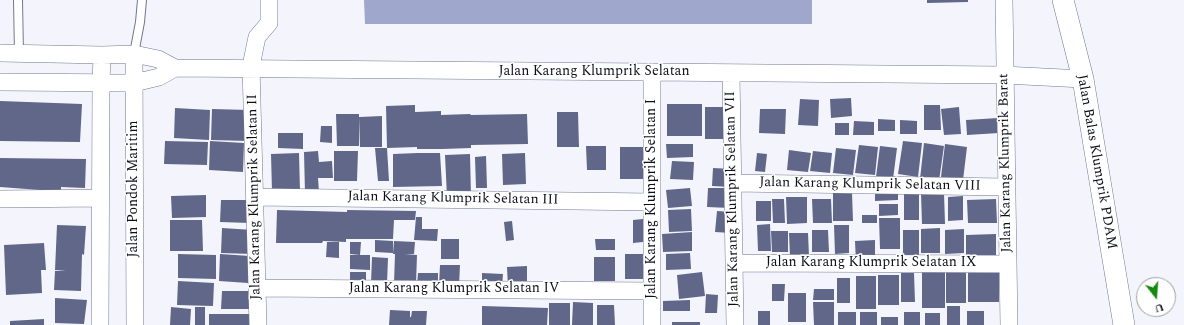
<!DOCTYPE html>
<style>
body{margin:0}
#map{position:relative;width:1184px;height:325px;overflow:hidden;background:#f4f5fc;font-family:Spectral,serif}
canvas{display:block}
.north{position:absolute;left:1136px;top:277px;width:40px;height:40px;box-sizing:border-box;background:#fff;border:1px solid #9e9fa3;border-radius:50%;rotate:163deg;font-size:11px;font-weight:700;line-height:16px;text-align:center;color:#0c0e18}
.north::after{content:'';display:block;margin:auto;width:14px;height:18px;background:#13890d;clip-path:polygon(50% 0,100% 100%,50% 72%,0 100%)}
</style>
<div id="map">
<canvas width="1184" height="325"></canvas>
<div class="north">U</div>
</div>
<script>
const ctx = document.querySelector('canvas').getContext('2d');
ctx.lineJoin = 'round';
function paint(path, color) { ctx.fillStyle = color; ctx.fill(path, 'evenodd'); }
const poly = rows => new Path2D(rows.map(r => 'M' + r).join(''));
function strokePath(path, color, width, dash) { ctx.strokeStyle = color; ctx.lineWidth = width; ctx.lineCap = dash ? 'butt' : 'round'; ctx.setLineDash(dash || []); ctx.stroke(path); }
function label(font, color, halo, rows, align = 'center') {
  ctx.font = font + ' Spectral,serif'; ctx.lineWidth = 3; ctx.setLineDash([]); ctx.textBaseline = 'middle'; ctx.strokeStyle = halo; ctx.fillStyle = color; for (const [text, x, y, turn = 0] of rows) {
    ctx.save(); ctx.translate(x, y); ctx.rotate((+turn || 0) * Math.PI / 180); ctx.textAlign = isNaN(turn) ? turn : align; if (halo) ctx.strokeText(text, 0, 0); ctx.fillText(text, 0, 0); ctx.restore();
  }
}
paint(poly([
 [364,0,812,0,812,24,365,24]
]), '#9fa8cc');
paint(poly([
 [927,0,968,0,968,2,927,3],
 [851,98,852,116,831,118,830,99],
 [800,99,819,100,818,126,798,125],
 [0,101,82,104,80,142,0,141],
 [667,104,702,104,702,136,667,136],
 [415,105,415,112,441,111,441,115,470,114,471,115,527,114,528,144,471,145,471,148,442,149,417,149,417,147,387,148,386,106],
 [924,105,940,105,941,130,924,130],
 [705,107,724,107,724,139,705,139],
 [959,107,961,134,944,135,941,109],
 [175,108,210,110,209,140,174,138],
 [212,109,249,110,248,141,211,140],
 [760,109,786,109,785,134,759,133],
 [557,112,578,112,579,147,557,147],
 [336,114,359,114,359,146,337,146],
 [382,116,382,147,360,147,359,117],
 [998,118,999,133,967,135,966,120],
 [878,119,895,120,895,131,878,131],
 [900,120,917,121,917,134,900,134],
 [854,121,874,122,874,135,853,135],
 [835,123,849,123,849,135,835,135],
 [321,126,332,126,332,143,320,142],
 [278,133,303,133,303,149,278,148],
 [165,141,208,142,207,165,164,164],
 [210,141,244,143,243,172,209,170],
 [903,141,922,143,918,177,898,174],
 [924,143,944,146,939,181,920,179],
 [666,144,693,144,693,157,667,158],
 [945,144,967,147,963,180,941,177],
 [859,145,878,147,875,175,855,173],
 [586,146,606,146,606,170,587,170],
 [880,146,897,148,893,179,876,177],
 [620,147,645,147,644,179,620,179],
 [375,148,387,148,389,181,378,181],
 [836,148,856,150,853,175,833,173],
 [789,150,811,153,808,172,787,170],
 [318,151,319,162,332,161,333,178,318,178,319,192,305,193,304,152],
 [334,151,358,151,357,181,334,181],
 [813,151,832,153,830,173,810,171],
 [299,153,300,192,272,192,271,154],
 [418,153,440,153,442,186,393,187,393,154],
 [525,153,526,184,503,185,502,154],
 [757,153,767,154,765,172,755,171],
 [470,154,471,196,447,197,445,155],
 [486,156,487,188,476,188,475,157],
 [0,158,86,159,85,188,61,187,61,190,40,190,0,187],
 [672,161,694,162,693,180,670,179],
 [713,168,732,169,731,187,712,186],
 [690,188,692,206,668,208,666,190],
 [708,188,730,188,730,208,707,207],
 [875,191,898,191,898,200,875,201],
 [904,192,919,192,919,220,904,220],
 [833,193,852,193,853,221,833,221],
 [921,193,944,193,945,224,922,224],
 [206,195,206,217,172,218,171,196],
 [963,196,963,220,948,221,948,197],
 [786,197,807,197,807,223,787,224],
 [772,199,784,199,785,223,773,223],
 [812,199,831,199,832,223,813,223],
 [996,199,997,223,968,223,967,200],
 [221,200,251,200,250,223,220,222],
 [756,201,771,201,771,221,756,221],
 [879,204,898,204,898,215,879,216],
 [691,209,692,231,669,232,668,210],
 [277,210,347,212,347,210,416,211,415,220,394,220,393,239,346,239,346,242,323,241,322,243,276,243],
 [717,211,733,212,731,233,715,232],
 [862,215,877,215,877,223,862,223],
 [416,217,422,217,422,229,438,229,437,241,414,240],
 [879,218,900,218,900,249,880,249],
 [643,219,643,242,633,243,633,220],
 [170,220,202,220,203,251,170,251],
 [512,221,514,240,506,241,504,222],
 [770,224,771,251,758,251,757,225],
 [57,225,86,226,84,255,82,254,81,291,54,290,55,271,66,271,55,270],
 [834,225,849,225,849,253,835,254],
 [222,228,253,230,252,254,221,253],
 [940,228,940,253,921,253,921,229],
 [964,229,964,253,945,254,945,230],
 [812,230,828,230,829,252,812,252],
 [903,230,919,230,919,256,903,256],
 [771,231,788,231,788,252,772,252],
 [692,232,692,251,663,252,662,234],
 [789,233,808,233,809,256,790,257],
 [996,234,996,259,966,259,966,235],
 [441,239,459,239,459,259,441,259],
 [595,239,615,239,615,250,596,250],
 [375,240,393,241,393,253,375,252],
 [875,240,875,262,856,263,855,241],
 [394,241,415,242,414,254,405,254,417,255,416,284,394,283,395,254,393,254],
 [327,242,339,242,339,258,326,257],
 [350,242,361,242,360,255,350,254],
 [44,243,46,270,41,270,42,293,6,295,4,245],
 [690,253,691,269,666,270,666,254],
 [178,254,216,255,216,279,178,278],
 [220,254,250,256,248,283,219,281],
 [625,254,643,254,643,279,625,279],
 [350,255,370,255,370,270,350,269],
 [372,257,388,258,387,284,371,283],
 [594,257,615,257,615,281,594,281],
 [440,265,460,265,459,286,439,285],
 [527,266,527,287,508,288,507,267],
 [966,270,966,303,946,303,946,271],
 [999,270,999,302,968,302,968,271],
 [922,271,945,271,945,308,922,308],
 [350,272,366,272,366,287,350,287],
 [702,272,705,296,679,299,677,275],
 [418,273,438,273,438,286,417,285],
 [482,273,503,274,502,288,482,287],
 [901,273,914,273,915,302,901,302],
 [878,275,899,275,899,305,878,305],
 [856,276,876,276,876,309,856,309],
 [837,278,850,278,850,303,837,303],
 [178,281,214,283,213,306,177,305],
 [772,284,785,284,784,301,772,301],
 [814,289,834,289,834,300,813,300],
 [222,291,253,291,253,309,221,309],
 [788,293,806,293,806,322,788,322],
 [706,294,718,295,717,313,705,313],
 [55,298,87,300,84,324,55,323],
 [690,300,690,311,663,311,663,301],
 [573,302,593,303,593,325,572,325],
 [813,302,834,302,834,325,814,325],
 [549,303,570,303,570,325,549,325],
 [597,305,614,305,615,325,597,325],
 [482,306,548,308,547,325,482,325],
 [947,306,960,306,960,325,947,325],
 [171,307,191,309,190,325,170,325],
 [195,307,205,307,205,325,195,325],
 [390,310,410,311,410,317,411,317,412,311,427,311,426,325,389,325],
 [758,311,770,311,770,325,758,325],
 [967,311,984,311,984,325,967,325],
 [838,312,856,312,856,325,838,325],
 [860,312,877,312,877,325,860,325],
 [904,312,920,312,920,325,904,325],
 [925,313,940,313,940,325,925,325],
 [209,314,251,314,250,325,209,325],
 [881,317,898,317,898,325,881,325],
 [44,319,44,325,10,325,10,321],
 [672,322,700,322,700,325,672,325]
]), '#606788');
const service = poly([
 [18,0,19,54],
 [134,54,140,22,142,0]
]);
const minor = poly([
 [1004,0,1009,325],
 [0,53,102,55,134,54,158,59,175,68,1004,75,1083,79],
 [134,54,135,325],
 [652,72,652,325],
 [731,73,735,325],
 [0,82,134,83,159,77,175,68],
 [733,183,1006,187],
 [255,197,652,202],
 [0,199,100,198],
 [734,263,1008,264],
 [257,288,652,291],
 [100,325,101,83,102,55],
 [258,325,251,66,257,37,269,23,269,0]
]);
const tertiary = poly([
 [1063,0,1083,79,1124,325]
]);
strokePath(service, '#707792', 10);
strokePath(minor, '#707792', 18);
strokePath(tertiary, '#707792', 22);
strokePath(service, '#fff', 8);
strokePath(minor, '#fff', 17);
strokePath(tertiary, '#fff', 21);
label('14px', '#0c0e18', '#fff', [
 ["Jalan Karang Klumprik Selatan",594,72],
 ["Jalan Balas Klumprik PDAM",1096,162,80],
 ["Jalan Karang Klumprik Barat",1006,163,-91],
 ["Jalan Karang Klumprik Selatan VIII",870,185,1],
 ["Jalan Pondok Maritim",134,189,-90],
 ["Jalan Karang Klumprik Selatan II",255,197,-91],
 ["Jalan Karang Klumprik Selatan III",453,199,1],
 ["Jalan Karang Klumprik Selatan I",652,199,-90],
 ["Jalan Karang Klumprik Selatan VII",733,199,-91],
 ["Jalan Karang Klumprik Selatan IX",871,263],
 ["Jalan Karang Klumprik Selatan IV",454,289]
]);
</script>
